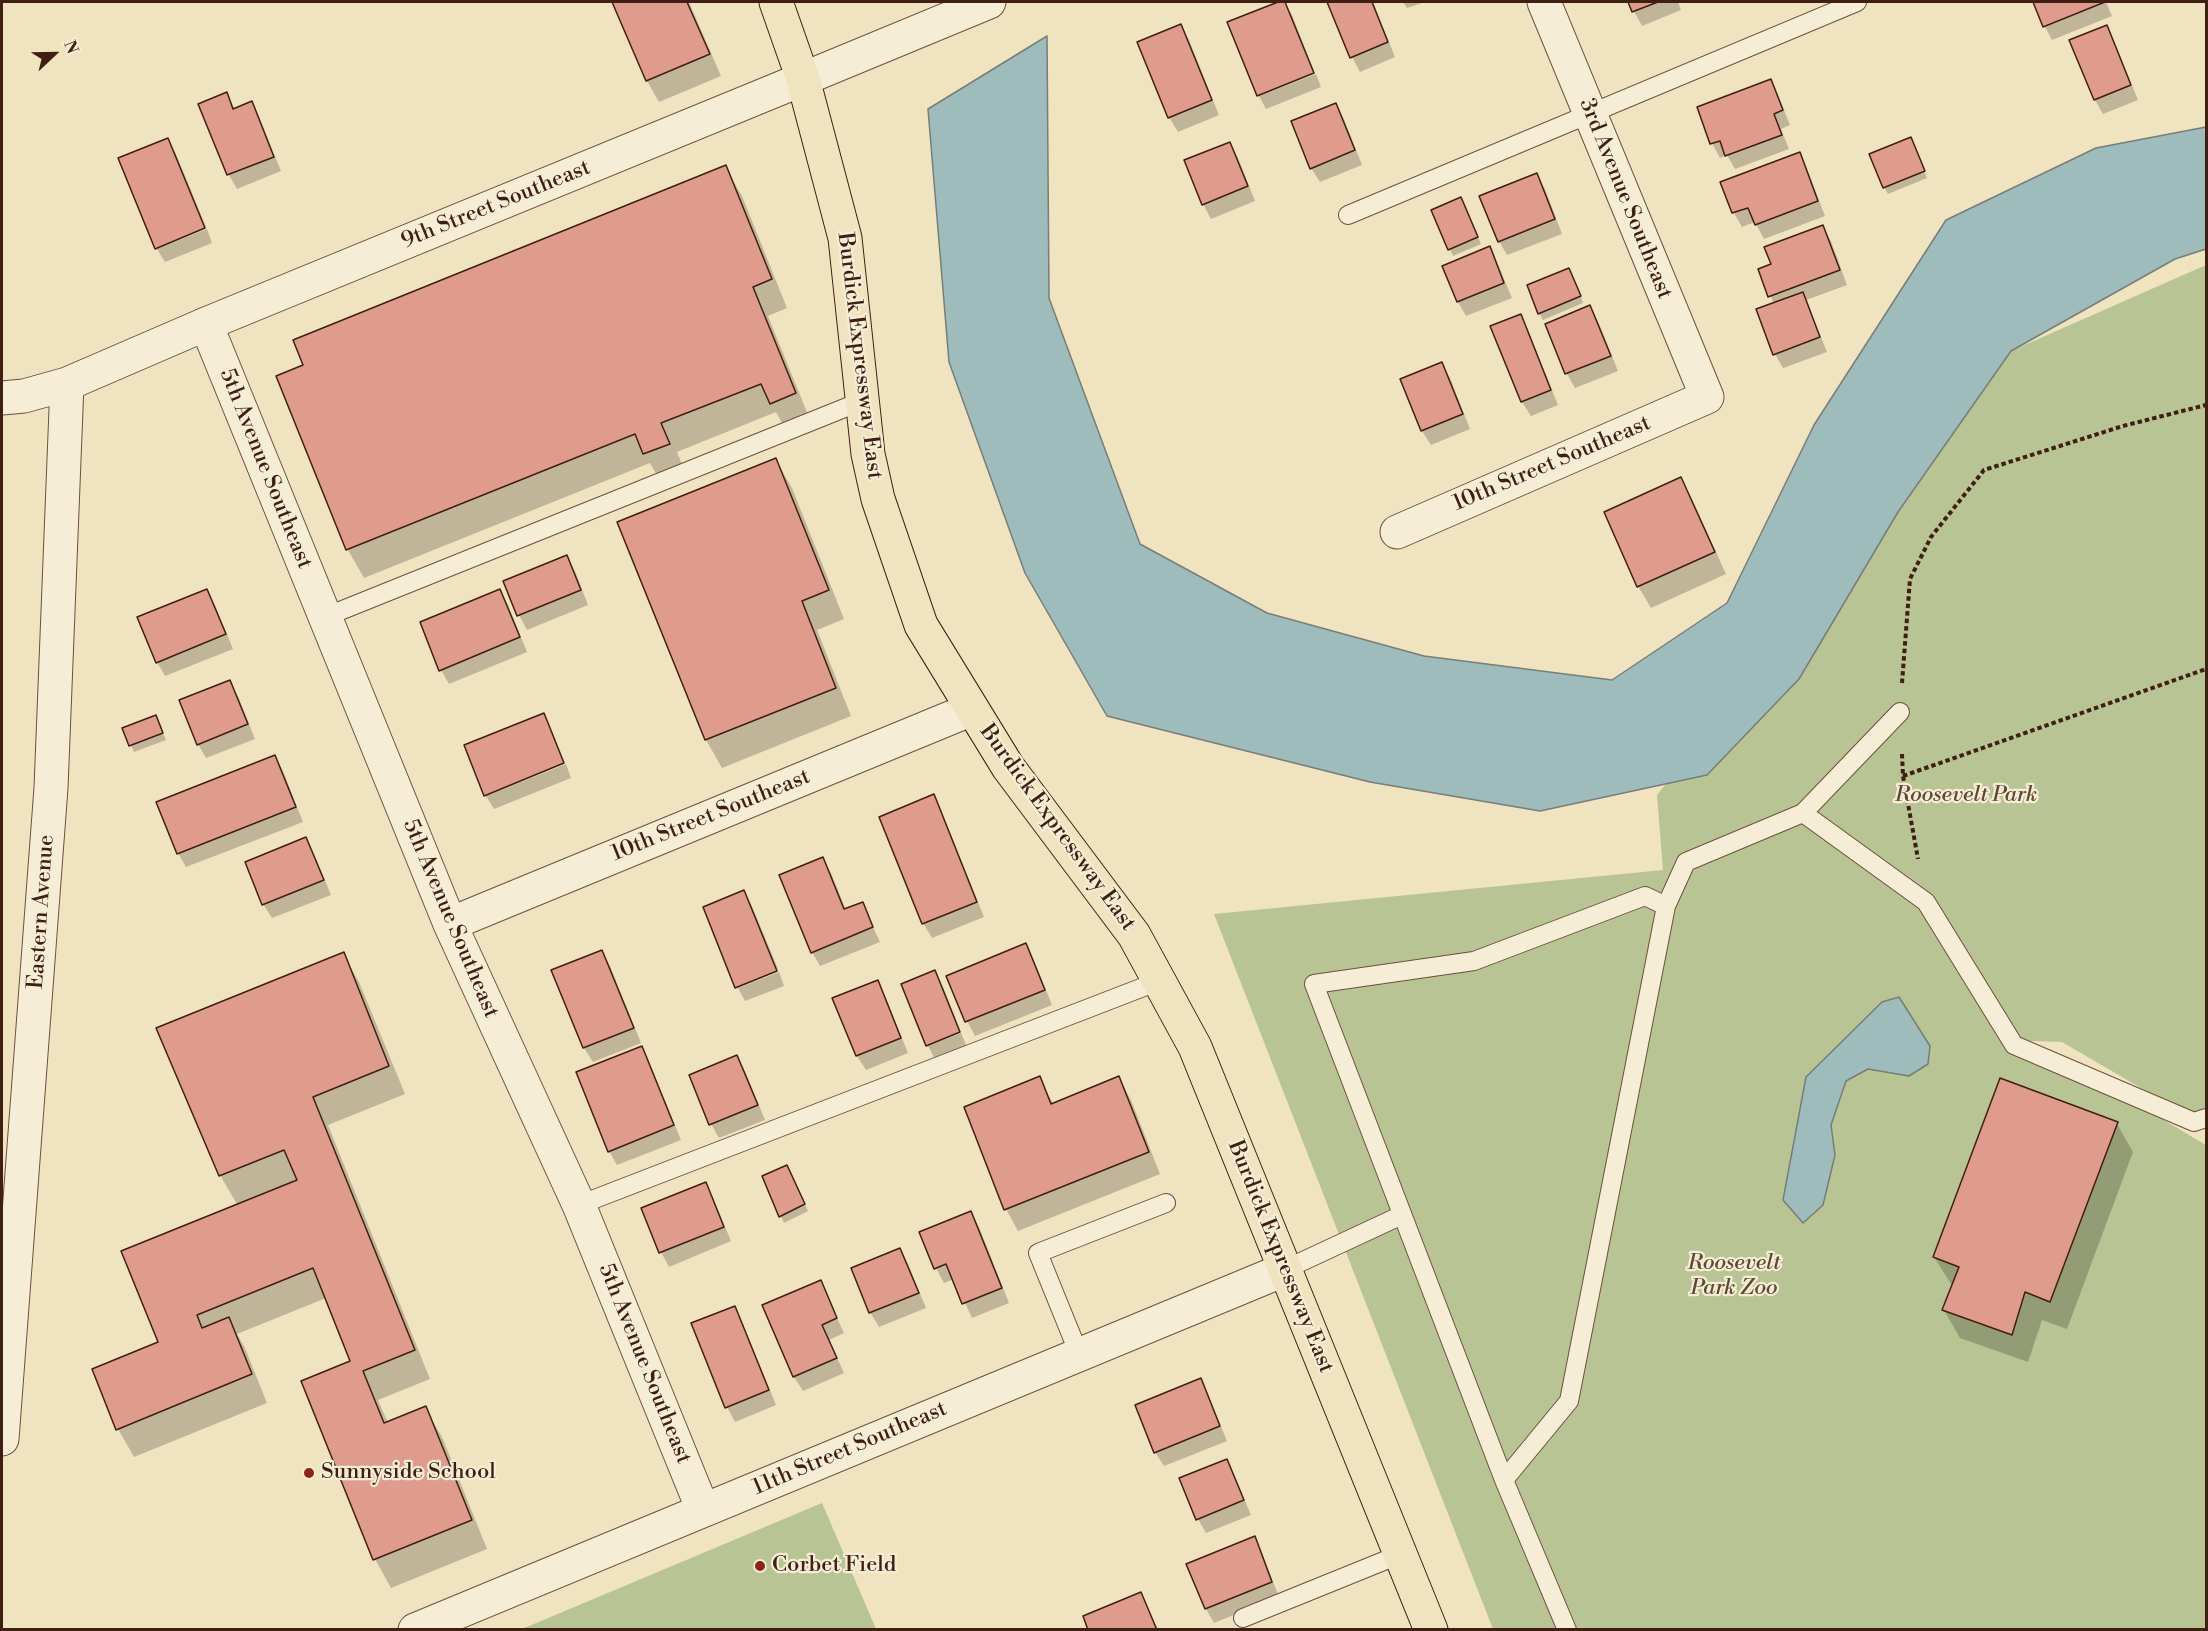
<!DOCTYPE html>
<style>
body{margin:0}
#map{position:relative;width:2208px;height:1631px;overflow:hidden;background:#f0e3bf;font-family:"Libre Bodoni",serif}
canvas{display:block}
.frame{position:absolute;inset:0;border:3px solid #401f13;pointer-events:none}
.north{position:absolute;left:24px;top:24px;width:60px;height:60px;-webkit-text-stroke:4px #f5edd5;paint-order:stroke;rotate:68deg;font-size:16px;font-weight:700;line-height:24px;text-align:center;color:#401f13}
.north::after{content:'';display:block;margin:auto;width:21px;height:27px;background:#401f13;clip-path:polygon(50% 0,100% 100%,50% 72%,0 100%)}
</style>
<div id="map">
<canvas width="2208" height="1631"></canvas>
<div class="frame"></div>
<div class="north">N</div>
</div>
<script>
const ctx = document.querySelector('canvas').getContext('2d');
ctx.lineJoin = 'round';
function paint(path, color) { ctx.fillStyle = color; ctx.fill(path, 'evenodd'); }
const poly = rows => new Path2D(rows.map(r => 'M' + r).join(''));
function strokePath(path, color, width, dash) { ctx.strokeStyle = color; ctx.lineWidth = width; ctx.lineCap = dash ? 'butt' : 'round'; ctx.setLineDash(dash || []); ctx.stroke(path); }
function label(font, color, halo, rows, align = 'center') {
  ctx.font = font + ' "Libre Bodoni",serif'; ctx.lineWidth = 4.5; ctx.setLineDash([]); ctx.textBaseline = 'middle'; ctx.strokeStyle = halo; ctx.fillStyle = color; for (const [text, x, y, turn = 0] of rows) {
    ctx.save(); ctx.translate(x, y); ctx.rotate((+turn || 0) * Math.PI / 180); ctx.textAlign = isNaN(turn) ? turn : align; if (halo) ctx.strokeText(text, 0, 0); ctx.fillText(text, 0, 0); ctx.restore();
  }
}
paint(poly([
 [2206,265,2206,1126,2062,1042,2030,1041,2206,1145,2206,1629,1493,1629,1214,914,1663,870,1657,795,2011,351],
 [822,1503,876,1629,522,1629]
]), '#b8c493');
const water = poly([
 [1047,36,1049,298,1140,544,1267,613,1424,656,1612,680,1727,603,1814,425,1946,220,2096,148,2206,127,2206,249,2175,259,2011,351,1898,512,1799,679,1707,775,1540,811,1370,782,1107,716,1025,573,949,362,928,109,1047,36],
 [1899,997,1930,1046,1928,1064,1909,1076,1868,1069,1846,1081,1831,1125,1835,1155,1823,1205,1803,1223,1783,1200,1806,1077,1882,1002,1899,997]
]);
paint(water, '#9ebcbb');
strokePath(water, '#787d78', 1.5);
paint(poly([
 [613,2,689,2,721,76,659,102,647,81],
 [1284,2,1292,15,1314,71,1257,94,1229,23],
 [1329,2,1373,2,1395,57,1360,72,1352,57],
 [1403,2,1425,2,1407,8],
 [1629,2,1678,2,1681,10,1642,26],
 [2034,2,2101,2,2043,25],
 [2106,2,2112,16,2052,40,2045,27],
 [1181,26,1189,40,1219,115,1178,132,1169,117],
 [2106,27,2114,41,2138,100,2103,114,2095,100,2071,41],
 [1316,74,1321,87,1266,109,1259,96],
 [1770,81,1778,95,1790,125,1781,129,1789,149,1735,169,1727,155,1720,158,1712,143],
 [226,94,235,109,251,103,259,117,281,171,237,189,229,175,200,105],
 [1335,104,1344,119,1362,165,1320,182,1311,168],
 [168,139,176,154,206,227,156,247],
 [1230,143,1238,158,1255,201,1211,219,1203,204],
 [1914,146,1927,178,1888,194,1884,187],
 [1799,154,1807,169,1825,216,1764,239,1755,222,1742,227,1734,213,1722,183],
 [725,167,742,196,787,308,768,316,811,422,787,432,776,412,677,452,685,472,661,482,650,463,364,578,348,550,278,377],
 [1537,175,1545,189,1562,234,1507,255,1499,241],
 [1464,205,1481,244,1453,256,1450,249],
 [1823,227,1831,241,1847,285,1806,300,1827,352,1783,368,1775,354,1774,304,1760,270,1773,265],
 [207,229,212,243,165,262,157,249],
 [1489,248,1497,262,1512,298,1466,316,1458,302,1444,266],
 [1573,277,1583,303,1543,320,1539,313],
 [1589,307,1598,321,1618,371,1575,388,1567,374,1547,324],
 [1520,316,1528,330,1558,405,1531,416,1522,402,1492,327],
 [1442,364,1450,378,1470,429,1431,445,1422,431,1402,380],
 [775,459,792,488,844,619,817,630,851,716,722,768,706,740,619,523],
 [1681,479,1693,501,1726,574,1651,608,1638,586],
 [566,557,575,571,588,605,527,630,519,615,505,581],
 [500,590,508,605,527,652,449,684,441,670],
 [207,591,215,605,233,649,165,676,157,662],
 [229,681,238,696,255,739,206,758,198,744],
 [543,714,551,729,564,762,485,794],
 [159,724,166,740,134,752,124,729],
 [275,757,283,771,303,822,186,867,178,853],
 [566,764,571,778,494,809,486,796],
 [933,796,941,811,984,917,932,938,923,923],
 [306,839,314,854,331,895,272,918,263,904],
 [823,859,831,873,846,910,862,904,880,942,820,966,812,952],
 [744,892,752,906,778,969,736,986],
 [1026,945,1034,960,1052,1005,975,1036,967,1021,948,977],
 [602,952,610,966,641,1043,593,1062,584,1048,553,971],
 [343,954,359,982,405,1094,328,1125,430,1379,378,1400,388,1423,425,1408,442,1437,487,1549,391,1588,375,1559,352,1362,326,1298,237,1334,245,1348,267,1403,134,1457,118,1429,160,1343,238,1206,220,1175,158,1029],
 [779,972,784,986,745,1001,738,988],
 [935,972,943,987,960,1030,926,1044],
 [877,981,885,996,908,1053,866,1070,857,1056,834,999],
 [961,1033,967,1047,935,1059,928,1046],
 [641,1048,649,1062,681,1140,617,1165,609,1151],
 [737,1057,745,1071,765,1120,719,1138,711,1124],
 [1039,1078,1054,1105,1119,1078,1131,1100,1160,1174,1018,1231,1006,1209],
 [2117,1124,2133,1152,2067,1329,2042,1320,2028,1362,1960,1338,1944,1310,1953,1287,1934,1257],
 [791,1173,808,1211,784,1223,764,1177],
 [705,1183,713,1198,731,1241,669,1267,661,1252],
 [971,1213,979,1227,1009,1303,972,1318,954,1279,944,1283,936,1268,921,1233],
 [900,1249,908,1264,926,1308,879,1327,870,1312,853,1268],
 [820,1282,844,1333,829,1340,844,1373,803,1391,794,1377,764,1306],
 [734,1307,742,1322,776,1405,735,1422,727,1407],
 [1200,1380,1208,1395,1227,1441,1164,1466,1155,1452],
 [1226,1460,1234,1475,1251,1515,1206,1533,1198,1519],
 [1254,1538,1262,1553,1279,1597,1214,1623,1206,1609],
 [1141,1594,1158,1630,1090,1630]
]), '#0003');
const building = poly([
 [612,2,687,2,710,54,646,81,612,2],
 [1278,2,1285,2,1314,73,1257,96,1227,22,1278,2],
 [1327,2,1372,2,1388,42,1350,58,1327,2],
 [1628,2,1658,2,1632,12,1628,2],
 [2033,2,2105,2,2043,27,2033,2],
 [1181,24,1212,100,1168,118,1137,42,1181,24],
 [2107,25,2131,85,2094,100,2069,40,2107,25],
 [1771,79,1783,110,1774,114,1782,135,1725,156,1720,141,1710,144,1697,107,1771,79],
 [227,92,233,109,252,101,274,157,227,175,198,104,227,92],
 [1336,103,1355,150,1310,169,1291,121,1336,103],
 [1911,137,1925,171,1883,188,1869,154,1911,137],
 [168,138,205,228,155,249,118,158,168,138],
 [1230,142,1248,186,1202,205,1184,160,1230,142],
 [1800,152,1818,201,1755,225,1748,208,1732,213,1720,182,1800,152],
 [726,165,772,279,753,287,796,393,770,404,761,384,661,423,670,444,643,454,635,434,346,550,276,376,303,365,293,340,726,165],
 [1537,173,1555,219,1498,242,1479,196,1537,173],
 [1461,197,1478,237,1448,250,1431,210,1461,197],
 [1823,225,1840,270,1768,297,1758,269,1771,264,1764,247,1823,225],
 [1490,246,1504,283,1457,302,1442,266,1490,246],
 [1569,268,1581,296,1538,314,1527,285,1569,268],
 [1803,292,1820,337,1773,355,1756,309,1803,292],
 [1590,305,1611,356,1565,374,1545,324,1590,305],
 [1521,314,1551,390,1521,402,1490,326,1521,314],
 [1442,362,1463,414,1421,431,1400,379,1442,362],
 [776,458,829,590,802,601,836,688,705,740,617,522,776,458],
 [1681,477,1715,552,1637,587,1604,512,1681,477],
 [567,555,581,590,517,616,503,581,567,555],
 [207,589,226,634,156,663,137,617,207,589],
 [500,589,520,637,439,671,420,622,500,589],
 [230,680,248,724,197,745,179,700,230,680],
 [544,713,564,763,484,796,464,745,544,713],
 [156,715,163,733,129,746,122,728,156,715],
 [275,755,296,807,177,854,156,802,275,755],
 [934,794,977,902,922,924,879,817,934,794],
 [306,837,324,880,262,905,245,862,306,837],
 [823,857,844,909,863,902,873,927,811,953,779,875,823,857],
 [744,890,777,971,735,988,703,907,744,890],
 [1026,943,1045,990,965,1022,946,976,1026,943],
 [602,950,634,1028,583,1048,551,970,602,950],
 [344,952,389,1066,313,1097,415,1350,363,1371,384,1423,426,1406,472,1520,373,1560,301,1381,350,1361,313,1268,197,1315,202,1328,229,1317,252,1374,116,1430,92,1369,158,1342,121,1251,297,1180,284,1150,219,1176,156,1028,344,952],
 [935,970,960,1032,926,1046,901,984,935,970],
 [878,980,901,1038,856,1056,832,998,878,980],
 [642,1046,674,1125,608,1152,576,1072,642,1046],
 [737,1055,758,1105,709,1125,689,1075,737,1055],
 [1040,1076,1051,1104,1119,1076,1149,1152,1004,1210,964,1107,1040,1076],
 [2000,1078,2118,1122,2050,1302,2025,1292,2012,1335,1942,1310,1959,1267,1933,1257,2000,1078],
 [787,1165,805,1204,779,1217,762,1176,787,1165],
 [706,1182,724,1227,659,1253,641,1208,706,1182],
 [971,1211,1002,1288,962,1304,946,1264,934,1269,919,1232,971,1211],
 [900,1248,919,1293,869,1313,851,1268,900,1248],
 [821,1280,837,1318,822,1325,837,1358,793,1377,762,1305,821,1280],
 [735,1306,769,1390,725,1408,691,1323,735,1306],
 [1201,1378,1220,1426,1154,1453,1135,1405,1201,1378],
 [1227,1459,1244,1500,1196,1520,1179,1478,1227,1459],
 [1255,1536,1272,1582,1205,1609,1186,1564,1255,1536],
 [1141,1592,1157,1630,1088,1630,1083,1616,1141,1592]
]);
paint(building, '#df9c8d');
strokePath(building, '#401f13', 1.5);
const service = poly([
 [1348,215,1857,2],
 [325,617,862,401],
 [1803,813,1900,712],
 [1666,906,1686,862,1803,813,1926,902,2014,1045,2194,1122,2206,1118],
 [579,1205,1159,981],
 [1286,1269,1402,1215],
 [1079,1354,1038,1253,1166,1203],
 [1504,1480,1569,1401,1666,906,1645,896,1474,961,1314,984,1504,1480,1567,1630],
 [1243,1618,1401,1554]
]);
const minor = poly([
 [803,79,989,2],
 [206,324,450,924,579,1205,703,1510],
 [1397,532,1707,397,1544,2],
 [450,924,972,709],
 [415,1630,1286,1269]
]);
const tertiary = poly([
 [2,398,24,396,67,384,206,324,803,79],
 [2,1439,51,788,67,384]
]);
const primary = poly([
 [776,2,803,79,845,238,868,454,878,499,921,625,1008,767,1134,935,1195,1047,1431,1630]
]);
strokePath(service, '#6c503e', 20);
strokePath(minor, '#6c503e', 35);
strokePath(tertiary, '#6c503e', 35);
strokePath(primary, '#401f13', 35);
strokePath(poly([
 [1902,683,1910,579,1931,537,1984,470,2123,426,2206,405],
 [1902,754,1903,776,1918,859],
 [1903,776,2206,669]
]), '#401f13', 4, [4.5, 3]);
strokePath(service, '#f5edd5', 18);
strokePath(minor, '#f5edd5', 33);
strokePath(tertiary, '#f5edd5', 33);
strokePath(primary, '#f0e3bf', 33);
for (const [x, y, r, color] of [
 [309,1473,6,"#8f2418"],
 [760,1566,6,"#8f2418"]
]) { const dot = new Path2D(); dot.arc(x, y, r, 0, 2 * Math.PI); ctx.fillStyle = color; ctx.fill(dot); strokePath(dot, '#f5edd5', 2); }
label('22px', '#401f13', '#f5edd5', [
 ["3rd Avenue Southeast",1625,199,68],
 ["9th Street Southeast",496,205,-22],
 ["Burdick Expressway East",859,356,83],
 ["10th Street Southeast",1552,464,-23],
 ["5th Avenue Southeast",265,469,68],
 ["10th Street Southeast",711,816,-22],
 ["Burdick Expressway East",1057,828,54],
 ["Eastern Avenue",42,912,-86],
 ["5th Avenue Southeast",450,919,67],
 ["Burdick Expressway East",1280,1257,68],
 ["5th Avenue Southeast",644,1364,68],
 ["11th Street Southeast",850,1449,-23]
]);
label('italic 22px', '#5e4833', '#f5edd5', [
 ["Roosevelt Park",1966,796],
 ["Roosevelt",1734,1264],
 ["Park Zoo",1734,1289]
]);
label('22px', '#401f13', '#f5edd5', [
 ["Sunnyside School",321,1473],
 ["Corbet Field",772,1566]
], 'left');
</script>
